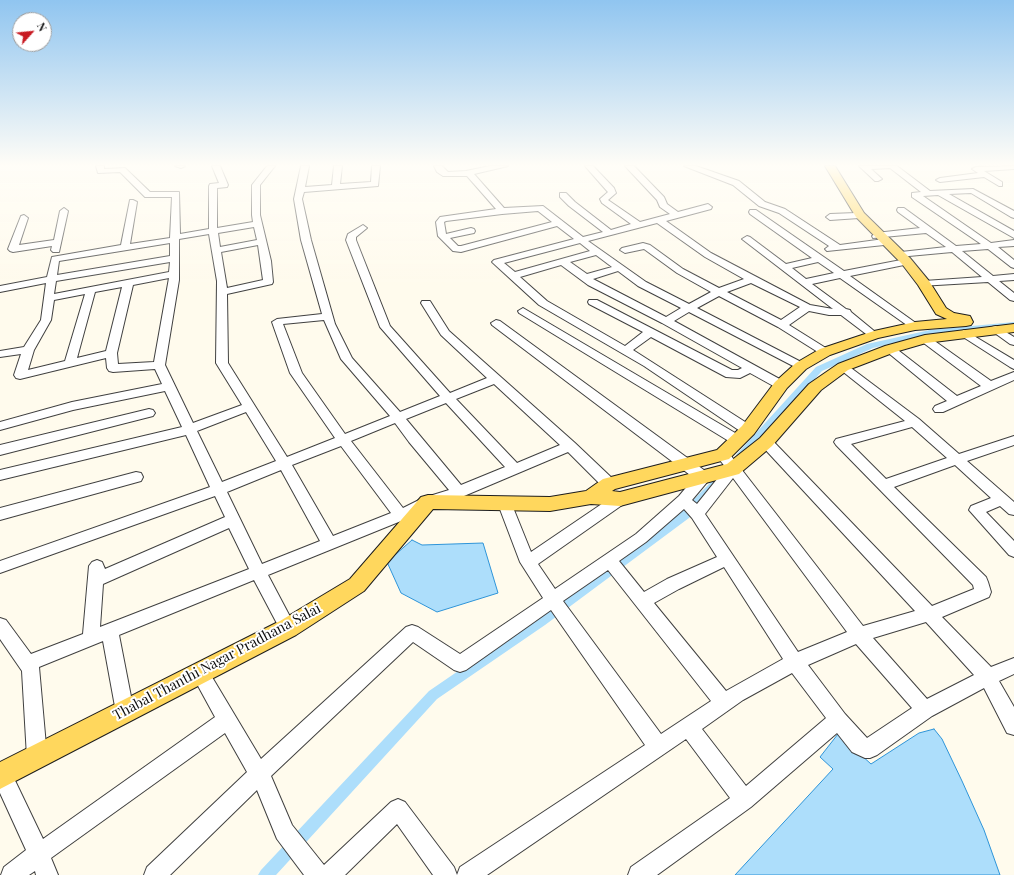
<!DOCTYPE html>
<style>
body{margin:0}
#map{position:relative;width:1014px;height:875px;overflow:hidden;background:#fffbed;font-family:"Playfair Display",serif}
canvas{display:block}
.north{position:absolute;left:12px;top:12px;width:40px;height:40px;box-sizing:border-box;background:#fff;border:1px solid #9e9e9e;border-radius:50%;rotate:63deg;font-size:11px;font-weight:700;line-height:16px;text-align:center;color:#0d0d0d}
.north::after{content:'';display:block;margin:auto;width:14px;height:18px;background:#c81a22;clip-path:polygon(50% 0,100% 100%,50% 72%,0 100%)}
</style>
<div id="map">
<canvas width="1014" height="875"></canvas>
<div class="north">N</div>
</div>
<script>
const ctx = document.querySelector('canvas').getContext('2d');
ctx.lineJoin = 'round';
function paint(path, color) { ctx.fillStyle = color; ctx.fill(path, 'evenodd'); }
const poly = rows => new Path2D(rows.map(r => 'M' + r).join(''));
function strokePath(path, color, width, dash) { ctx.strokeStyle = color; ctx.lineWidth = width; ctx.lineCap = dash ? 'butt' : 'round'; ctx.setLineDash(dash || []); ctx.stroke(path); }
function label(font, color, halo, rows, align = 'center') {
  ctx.font = font + ' "Playfair Display",serif'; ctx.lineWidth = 4; ctx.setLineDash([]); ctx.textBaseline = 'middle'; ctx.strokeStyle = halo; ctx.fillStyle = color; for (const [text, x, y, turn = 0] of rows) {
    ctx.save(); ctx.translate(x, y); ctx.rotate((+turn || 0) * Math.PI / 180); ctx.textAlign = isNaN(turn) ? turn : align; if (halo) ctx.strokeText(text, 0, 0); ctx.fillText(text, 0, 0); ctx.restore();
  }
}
const water = poly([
 [412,540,422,545,483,543,498,593,437,612,401,593,387,562,412,540],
 [934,729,942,739,962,781,984,830,1000,875,735,875,833,769,820,757,838,734,871,764,919,733,934,729]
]);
paint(water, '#addefb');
strokePath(water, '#2e94d8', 1);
paint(poly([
 [1014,322,1014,326,930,334,873,348,822,371,744,457,738,457,736,455,816,367,867,344,930,330,1014,322],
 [717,478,720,479,722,481,720,483,689,518,545,625,437,699,276,875,258,875,261,870,429,691,537,617,681,512,714,479,717,478]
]), '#addefb');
const minor = poly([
 [96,166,104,166,104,169,125,168,150,192,179,192,180,234,209,229,209,186,210,184,219,183,212,166,220,166,228,185,227,187,217,188,217,228,253,222,252,215,252,185,267,166,275,166,260,185,260,215,271,261,273,282,272,284,227,294,228,363,287,457,335,438,290,373,272,322,277,319,322,314,301,240,294,199,301,166,309,166,305,187,332,185,334,166,342,166,340,184,371,182,372,166,380,166,378,186,304,192,302,199,311,240,335,324,352,358,400,412,440,396,380,327,346,240,348,234,363,225,367,228,356,237,356,240,390,326,450,393,487,378,441,335,421,303,422,301,430,301,449,331,575,443,614,480,616,484,614,488,609,489,604,488,568,452,464,496,433,506,406,519,268,575,296,628,294,633,288,635,282,633,254,580,119,635,134,712,132,718,125,721,118,718,116,712,103,641,39,667,47,757,44,764,37,767,30,764,27,757,22,671,0,639,0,618,6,620,31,654,83,634,89,566,92,562,97,560,102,562,105,569,225,517,215,496,0,573,0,561,210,487,186,435,0,480,0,470,182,427,165,391,73,410,0,430,0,422,72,402,162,384,155,369,113,372,109,371,107,368,106,358,20,379,16,378,14,375,21,354,0,357,0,351,24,347,41,320,46,283,0,292,0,286,47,277,52,257,121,245,130,200,133,200,137,202,130,244,170,238,172,197,145,197,120,172,98,173,96,166],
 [254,227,257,240,220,247,218,233,254,227],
 [209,234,217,281,216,363,242,405,193,423,165,365,179,280,179,239,209,234],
 [170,243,170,256,57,275,59,261,170,243],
 [258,245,263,280,227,288,221,252,258,245],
 [170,262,169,272,54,294,56,281,170,262],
 [169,278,154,362,118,364,117,353,133,285,169,278],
 [122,287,106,351,77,358,95,292,122,287],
 [85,294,65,361,28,370,34,350,51,320,54,300,85,294],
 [324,320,341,359,390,416,345,434,302,373,283,324,324,320],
 [494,384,560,445,517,463,456,399,494,384],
 [446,403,505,467,461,485,406,419,446,403],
 [246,412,276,461,222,482,197,431,246,412],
 [395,423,409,442,449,490,423,498,403,508,351,441,395,423],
 [341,446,391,513,333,536,292,465,341,446],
 [281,470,320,541,262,564,227,492,281,470],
 [229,528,249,569,100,627,103,584,229,528],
 [175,166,185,166,181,168,175,166],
 [434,166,442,166,448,172,466,171,490,166,508,166,474,174,504,208,543,206,583,237,603,232,569,206,560,197,560,193,566,193,575,202,611,230,631,224,602,203,600,199,608,192,607,191,585,166,593,166,614,188,616,193,608,200,640,222,670,214,660,207,657,200,625,166,634,166,664,197,667,204,678,212,708,204,712,207,711,209,666,221,711,253,810,305,833,309,742,239,747,236,750,237,786,264,812,258,750,214,749,212,750,210,756,210,844,271,901,260,904,261,906,263,904,265,850,276,920,326,919,328,911,328,840,278,812,284,846,309,850,310,851,312,879,335,874,338,870,337,841,315,829,315,809,311,789,325,829,350,831,352,829,354,825,355,821,354,778,327,719,296,697,308,805,364,807,366,805,368,797,368,689,312,674,321,785,382,787,385,785,388,777,388,750,373,740,378,726,377,651,337,633,350,753,427,754,430,753,433,748,434,743,433,644,366,539,305,492,262,494,260,574,239,557,226,461,252,453,251,438,236,436,222,440,217,496,209,467,176,443,176,437,172,434,166],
 [538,211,552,222,461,246,458,246,450,238,474,233,475,231,474,229,471,228,446,234,444,222,446,221,502,214,538,211],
 [657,223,705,257,744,279,719,288,683,269,650,245,643,243,622,248,620,250,625,253,644,249,677,273,711,292,689,304,646,282,588,241,657,223],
 [580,243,590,251,515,272,504,263,580,243],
 [596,255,612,267,587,274,570,262,596,255],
 [818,262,834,273,806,279,792,268,818,262],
 [561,265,588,285,662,323,742,368,738,370,732,370,597,300,589,300,588,302,589,304,643,332,625,346,547,301,520,277,561,265],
 [618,271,638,286,681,308,666,317,593,279,618,271],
 [751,283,800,307,781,320,727,292,751,283],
 [684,166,696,166,739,181,765,202,785,209,840,245,884,239,889,242,884,245,827,251,825,249,829,246,779,213,759,206,733,185,684,166],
 [859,166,897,166,930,191,973,189,1014,211,1014,218,1011,217,971,193,949,194,1014,231,1014,238,938,195,923,196,991,243,1014,240,1014,246,998,247,1014,260,1014,268,1011,267,988,249,962,251,993,276,1014,274,1014,280,999,281,1014,293,1014,301,1010,300,988,282,920,286,919,284,924,281,982,277,952,252,898,257,896,255,901,252,946,247,926,233,873,238,872,236,876,233,920,228,898,212,897,210,898,208,904,208,956,246,981,244,912,197,912,193,921,192,890,168,871,169,882,179,878,181,875,181,859,166],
 [1014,166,1014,169,984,171,1002,182,1002,186,999,186,984,177,940,182,936,180,940,178,978,173,972,169,976,167,1014,166],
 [64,208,68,211,59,252,53,252,51,250,52,246,13,252,10,251,8,249,21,216,24,215,28,218,19,245,54,240,60,211,64,208],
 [856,213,859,214,860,216,859,218,830,220,826,217,830,214,856,213],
 [523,308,742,437,744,440,742,443,737,444,732,443,519,313,518,311,523,308],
 [496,320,500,321,708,473,710,477,708,481,692,500,697,504,726,468,716,455,718,452,723,450,728,452,863,626,915,611,761,445,759,442,761,439,766,438,771,439,932,606,974,589,973,585,836,445,834,442,836,439,905,421,837,367,839,365,847,365,919,419,959,454,1014,436,1014,445,967,461,1014,502,1014,515,1009,514,1000,506,986,512,1014,541,1014,557,1009,555,969,510,971,506,991,498,955,465,894,487,986,577,988,582,991,592,989,597,942,617,991,667,1014,658,1014,674,999,681,1014,707,1014,735,1007,733,984,688,932,716,877,755,870,758,865,758,852,752,837,733,751,807,657,875,628,875,631,867,730,798,686,739,487,875,457,875,460,867,645,745,551,610,466,670,460,672,454,670,413,642,271,776,292,825,324,865,391,802,398,799,405,802,454,867,457,875,433,875,397,824,345,875,304,875,277,839,257,790,170,875,144,875,147,867,247,772,225,733,51,858,58,875,36,875,35,871,29,875,1,875,4,867,26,850,0,793,0,766,2,765,9,768,43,839,215,717,191,673,194,667,200,665,206,667,261,759,406,627,412,625,418,627,460,654,543,598,520,562,498,504,500,500,505,499,510,500,531,552,615,495,620,494,625,495,627,499,625,503,538,564,555,589,636,534,679,496,694,478,492,325,491,323,496,320],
 [912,427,947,458,886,479,851,444,912,427],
 [733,478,847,632,798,652,705,514,733,478],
 [684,509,692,518,717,557,667,579,644,592,619,561,646,542,684,509],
 [724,567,783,659,726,691,654,603,679,589,724,567],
 [608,570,711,701,661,734,563,601,608,570],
 [926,622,974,675,927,699,873,638,926,622],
 [856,644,912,708,867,738,845,714,808,665,856,644],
 [792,673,826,718,746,786,702,729,743,700,792,673],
 [996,326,1014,337,1014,345,1010,344,992,331,991,329,992,327,996,326],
 [964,330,1014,360,1014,369,1010,367,960,335,959,333,964,330],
 [925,336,929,337,991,381,1014,372,1014,380,943,412,935,412,933,409,935,406,947,401,886,351,884,349,886,347,894,347,957,396,981,386,921,341,919,339,921,337,925,336],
 [149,409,153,410,155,413,153,416,0,455,0,445,149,409],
 [136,472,141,473,143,477,141,481,0,520,0,508,136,472]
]);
const major = poly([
 [825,166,835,166,864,213,910,258,929,281,946,308,954,313,970,316,973,322,971,325,966,326,915,330,878,338,830,355,806,369,787,388,754,434,729,459,615,489,612,491,620,492,727,464,760,438,809,384,838,364,885,346,925,335,1014,324,1014,332,926,343,895,352,848,370,821,390,772,446,739,474,620,506,591,504,550,511,433,509,364,591,296,635,0,789,0,762,280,621,350,579,421,497,428,495,550,497,586,491,603,479,717,450,742,426,775,382,796,363,820,349,874,331,915,322,947,319,936,314,918,285,902,264,856,217,825,166]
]);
strokePath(minor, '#404040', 2);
strokePath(major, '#1e1e1e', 2);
paint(minor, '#fff');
paint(major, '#ffd75d');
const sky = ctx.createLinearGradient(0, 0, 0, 289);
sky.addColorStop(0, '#90c5f0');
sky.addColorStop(0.57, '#fffdf7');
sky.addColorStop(1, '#fffdf700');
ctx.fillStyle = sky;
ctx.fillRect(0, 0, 1014, 289);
label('14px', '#0d0d0d', '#fff', [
 ["Thabal Thanthi Nagar Pradhana Salai",217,662,-28]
]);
</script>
